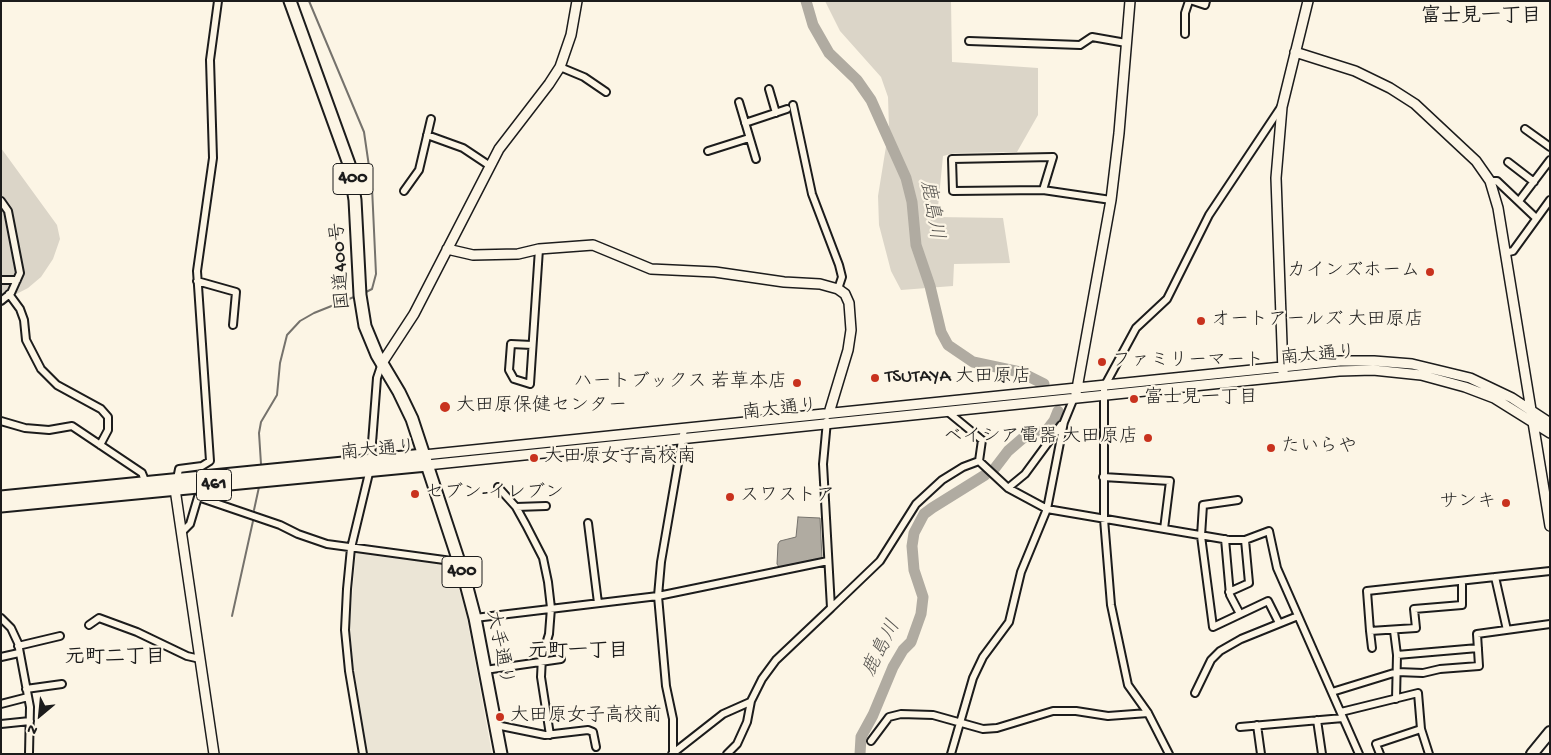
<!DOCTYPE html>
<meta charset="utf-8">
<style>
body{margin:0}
#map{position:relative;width:1551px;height:755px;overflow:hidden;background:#fcf5e5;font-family:"Gochi Hand",sans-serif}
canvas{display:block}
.frame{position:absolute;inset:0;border:2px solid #1c1c1c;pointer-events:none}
.north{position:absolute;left:15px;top:690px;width:50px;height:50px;-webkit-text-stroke:4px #fcf5e5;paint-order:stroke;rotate:208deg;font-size:14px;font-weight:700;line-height:20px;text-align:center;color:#1c1c1c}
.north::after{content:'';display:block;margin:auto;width:18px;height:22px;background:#1c1c1c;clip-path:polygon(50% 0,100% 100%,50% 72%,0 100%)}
</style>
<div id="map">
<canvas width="1551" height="755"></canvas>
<div class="frame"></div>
<div class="north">N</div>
</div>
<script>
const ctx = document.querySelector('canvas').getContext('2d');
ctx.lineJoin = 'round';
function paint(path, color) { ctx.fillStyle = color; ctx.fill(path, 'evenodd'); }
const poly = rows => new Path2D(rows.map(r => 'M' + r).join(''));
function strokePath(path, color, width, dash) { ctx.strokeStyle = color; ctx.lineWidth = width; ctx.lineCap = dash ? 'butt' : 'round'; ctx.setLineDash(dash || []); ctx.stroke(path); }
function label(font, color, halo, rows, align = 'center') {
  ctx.font = font + ' "Gochi Hand","Klee One",sans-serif'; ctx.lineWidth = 4.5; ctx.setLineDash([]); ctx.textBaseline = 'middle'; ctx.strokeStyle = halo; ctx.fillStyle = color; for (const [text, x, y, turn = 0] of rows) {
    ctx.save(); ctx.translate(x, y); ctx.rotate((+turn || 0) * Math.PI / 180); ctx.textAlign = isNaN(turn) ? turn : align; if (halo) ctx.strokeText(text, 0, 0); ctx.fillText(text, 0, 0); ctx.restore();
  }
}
paint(poly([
 [356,552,453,565,467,618,492,754,365,754,349,631]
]), '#ebe5d6');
paint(poly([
 [825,1,951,1,952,62,1038,68,1038,115,1017,152,955,153,943,156,937,217,1003,218,1010,263,954,264,953,286,901,290,891,271,879,225,878,196,889,128,888,97,881,77,840,31],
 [1,148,57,225,60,239,53,259,41,277,28,288,1,302]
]), '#dbd5c8');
const water = poly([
 [798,517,820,518,822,558,779,567,777,564,778,544,780,541,796,537,798,517]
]);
paint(water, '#b0aba1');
strokePath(water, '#75726c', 1);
strokePath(poly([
 [309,1,364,132,372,187,376,274,372,289,366,292],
 [261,464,259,433,261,422,277,395,280,363,287,335,300,321,314,313,354,297],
 [254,510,259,487],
 [232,616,253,521]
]), '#75726c', 2);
strokePath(poly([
 [806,1,813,25,829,53,857,80,871,100,906,178,912,202,916,245,930,286,941,332,948,345,973,362,1020,372,1044,384],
 [995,468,1008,451,1023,438,1047,430,1054,421,1058,411],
 [860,754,861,737,873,715,893,667,903,650,911,642,921,614,923,597,914,570,912,546,914,533,924,514,932,508,985,475]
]), '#b0aba1', 11);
const street = poly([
 [1193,1,1205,5,1206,1],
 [1185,34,1185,13,1189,1],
 [969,41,1080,45,1092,37,1126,43],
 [560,67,584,77,606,92],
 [769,89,776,113],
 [739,102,756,159],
 [793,105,812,194,839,265,842,277,838,289],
 [745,123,787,109],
 [1525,129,1550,147],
 [427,135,463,148,490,166],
 [708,151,749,138],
 [1053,157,1043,190,953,191,952,159,1053,157],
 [1508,162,1534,182],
 [1490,181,1497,181,1536,218],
 [1043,190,1111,200],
 [404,191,419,170,431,119],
 [1,201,8,211,20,273,11,293,1,301],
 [1519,201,1550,160],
 [1505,253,1513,251,1550,200],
 [1,280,17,280],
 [197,281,236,292,233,325],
 [9,294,20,309,24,320,26,340,41,369,57,385,101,409,108,417,108,430,100,445],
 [532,345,511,344,509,370,514,379,530,384,539,249],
 [948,412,982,440,979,461],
 [1,421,25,428,49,430,72,426,142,473,146,483],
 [1103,477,1170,481,1164,529],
 [177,479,179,469,202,466,210,461,197,271,213,158,210,60,218,1],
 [498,487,516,507,526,525,543,558,548,582,551,608,549,634,542,657,541,677,550,735],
 [1008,488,1025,474,1061,425],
 [1238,500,1203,505,1201,536,1213,627,1268,601,1279,623],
 [516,507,546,506],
 [588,523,598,603],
 [181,533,190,524,198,497,280,525,298,534,327,544,459,562],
 [1225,539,1230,595,1240,614],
 [1495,577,1507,630],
 [1462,581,1462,605,1414,609,1416,628,1370,631,1367,591,1550,571],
 [1229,592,1249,583,1245,540],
 [831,608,880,561,916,504,942,480,963,467,979,461,1008,488,1047,509,1229,540,1245,540,1269,531,1277,568,1359,754],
 [1,618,11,628,18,643,30,707,29,754],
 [475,618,658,596,828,561],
 [89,625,99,618,137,632,187,656,200,659],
 [1370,631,1372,648],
 [1394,631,1397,655,1396,699],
 [18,646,60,636],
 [1397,655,1478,648],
 [1,657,19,653],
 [485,670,561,659],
 [26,689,62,684],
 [1332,692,1397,672,1423,673,1440,669,1479,666,1477,634,1550,624],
 [1195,693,1211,660,1220,651,1241,639,1298,616],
 [1,704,28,697],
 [1341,712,1418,693,1421,729,1429,754],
 [1317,720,1322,754],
 [1,724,30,721],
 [496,725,545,735,588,730,593,732,596,747],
 [1257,725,1261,754],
 [1240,727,1343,718],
 [871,741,889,717,901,714,933,715,983,729,997,728,1053,711,1076,711,1108,716,1148,713],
 [673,753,673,719,666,686,658,596,661,562,684,429],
 [363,754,349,671,345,630,347,589,351,548,370,469,377,378,382,363],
 [672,754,723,714,750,702],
 [727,754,737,744,747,722,751,701,762,679,776,660,831,608,823,464,827,421],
 [951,754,973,678,983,657,1009,622,1021,572,1047,509,1064,422,1073,400],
 [1169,754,1148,713,1128,685,1111,605,1104,519,1104,387,1136,328,1167,299,1209,215,1281,107],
 [1380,754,1376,744,1421,729]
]);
const secondary = poly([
 [1295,52,1355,71,1390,88,1415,104,1476,161,1490,181,1498,208,1550,526],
 [447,249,473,255,518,254,539,249,593,245,651,269,715,272,784,282,820,284,838,289,845,294,849,303,851,330,848,350,829,413],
 [382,363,414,314,499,149,549,84,560,67,571,35,577,1],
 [1283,372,1276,178,1282,107,1308,1],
 [1076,394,1111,200,1119,133,1130,1],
 [424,455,1340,361,1374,361,1412,364,1470,378,1512,398,1550,423],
 [427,465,1339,371,1373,370,1421,375,1465,387,1494,398,1550,433],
 [176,484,175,489,214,754]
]);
const primary = poly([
 [1532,754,1550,732]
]);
const highway = poly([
 [290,1,349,164,355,200,360,295,365,326,377,355,399,392,412,419,465,580,475,618,501,754],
 [1,497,424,455],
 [1,506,427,465]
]);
strokePath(street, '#1c1c1c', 10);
strokePath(secondary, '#1c1c1c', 12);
strokePath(primary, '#1c1c1c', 14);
strokePath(highway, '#1c1c1c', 15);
strokePath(street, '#fcf5e5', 6);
strokePath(secondary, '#fcf5e5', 9);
strokePath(primary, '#fcf5e5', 10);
strokePath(highway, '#fcf5e5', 11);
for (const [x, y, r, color] of [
 [1430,272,5,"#c8321e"],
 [1201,321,5,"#c8321e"],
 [1102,362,5,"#c8321e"],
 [875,378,5,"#c8321e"],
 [797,383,5,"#c8321e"],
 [1134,399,5,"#c8321e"],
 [445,407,6,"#c8321e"],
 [1148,438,5,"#c8321e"],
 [1271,448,5,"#c8321e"],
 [534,458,5,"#c8321e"],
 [415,494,5,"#c8321e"],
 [730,497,5,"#c8321e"],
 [1506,503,5,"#c8321e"],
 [500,717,5,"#c8321e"]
]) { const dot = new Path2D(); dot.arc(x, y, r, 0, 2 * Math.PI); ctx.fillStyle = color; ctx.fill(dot); strokePath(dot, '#fcf5e5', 2); }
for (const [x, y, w] of [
 [353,179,40],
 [214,485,35],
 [462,572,40]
]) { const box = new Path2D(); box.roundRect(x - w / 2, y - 15.5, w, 31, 4); ctx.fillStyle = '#fcf5e5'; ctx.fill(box); strokePath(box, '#1c1c1c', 1); }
label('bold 18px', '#1c1c1c', null, [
 ["400",353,179],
 ["461",214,485],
 ["400",462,572]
]);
label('19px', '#1c1c1c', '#fcf5e5', [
 ["国道400号",342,266,-94],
 ["南大通り",1318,357,-5],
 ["南大通り",780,411,-6],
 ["南大通り",378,452,-5],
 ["大手通り",498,648,79]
]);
label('19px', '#1c1c1c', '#fcf5e5', [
 ["カインズホーム",1420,272,"right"],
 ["オートアールズ 大田原店",1211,321],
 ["ファミリーマート",1112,362],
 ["TSUTAYA 大田原店",885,378],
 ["ハートブックス 若草本店",787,383,"right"],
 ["富士見一丁目",1144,399],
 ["大田原保健センター",456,407],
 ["ベイシア電器 大田原店",1138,438,"right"],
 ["たいらや",1281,448],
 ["大田原女子高校南",544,458],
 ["セブン-イレブン",425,494],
 ["スワストア",740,497],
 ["サンキ",1496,503,"right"],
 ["大田原女子高校前",510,717]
], 'left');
label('bold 20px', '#1c1c1c', '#fcf5e5', [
 ["富士見一丁目",1481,18],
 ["元町一丁目",578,653],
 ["元町二丁目",115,659]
]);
label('italic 20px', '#575551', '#fcf5e5', [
 ["鹿島川",930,210,80],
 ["鹿島川",883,649,-63]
]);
</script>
